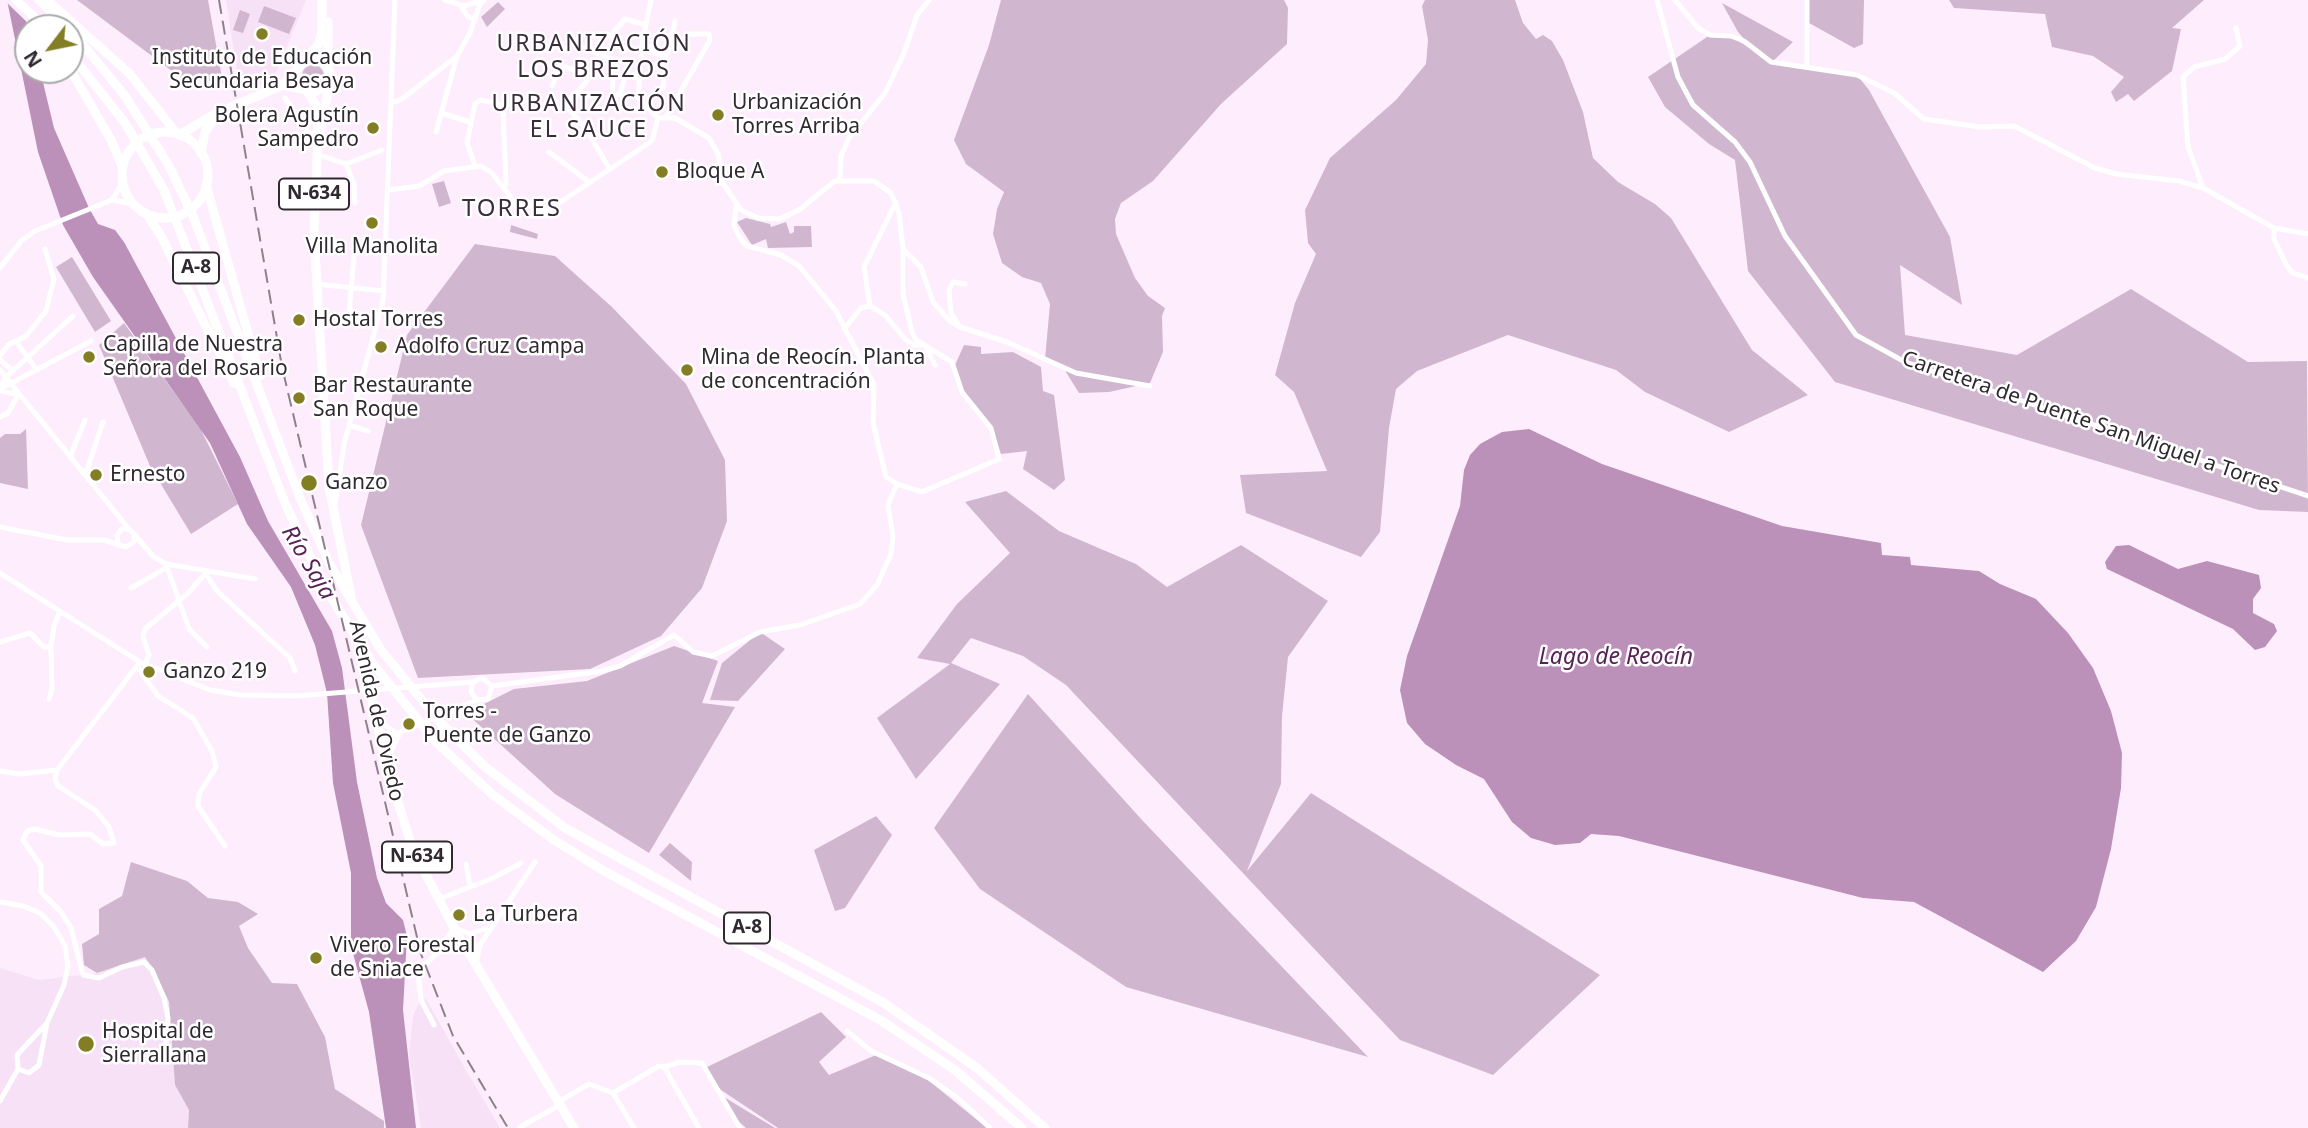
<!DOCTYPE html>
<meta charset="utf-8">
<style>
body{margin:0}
#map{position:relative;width:2308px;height:1128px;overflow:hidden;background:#feeefd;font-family:"Noto Sans",sans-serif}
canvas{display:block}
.north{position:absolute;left:14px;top:14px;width:70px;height:70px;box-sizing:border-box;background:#fff;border:2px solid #acaaac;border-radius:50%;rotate:238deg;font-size:19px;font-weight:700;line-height:28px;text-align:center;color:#302a30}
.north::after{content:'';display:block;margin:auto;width:24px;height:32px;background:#837d23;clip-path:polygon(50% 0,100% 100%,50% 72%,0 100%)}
</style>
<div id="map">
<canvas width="2308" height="1128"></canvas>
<div class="north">N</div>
</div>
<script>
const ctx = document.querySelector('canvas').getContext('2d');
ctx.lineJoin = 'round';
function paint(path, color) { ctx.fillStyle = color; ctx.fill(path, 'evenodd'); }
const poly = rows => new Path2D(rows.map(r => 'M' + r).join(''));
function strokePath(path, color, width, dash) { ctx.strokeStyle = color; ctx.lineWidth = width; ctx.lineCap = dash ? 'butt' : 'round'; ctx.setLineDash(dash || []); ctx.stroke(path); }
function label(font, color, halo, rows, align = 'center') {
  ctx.font = font + ' "Noto Sans",sans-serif'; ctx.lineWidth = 5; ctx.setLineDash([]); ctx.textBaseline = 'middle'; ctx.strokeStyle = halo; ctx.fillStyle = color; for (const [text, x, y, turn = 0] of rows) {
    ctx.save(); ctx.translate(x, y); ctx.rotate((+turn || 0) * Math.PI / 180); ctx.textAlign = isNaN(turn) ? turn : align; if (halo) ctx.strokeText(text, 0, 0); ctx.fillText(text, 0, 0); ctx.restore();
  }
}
paint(poly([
 [226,0,306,0,273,80,240,90],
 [146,957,169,1003,175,1085,189,1110,188,1128,0,1128,0,968,39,980,97,973],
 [426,999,466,1070,500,1128,421,1128,409,1056,413,1015,421,1000]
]), '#f7e1f6');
paint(poly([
 [77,0,208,0,223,83,180,77],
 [1001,0,1284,0,1288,8,1287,44,1221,104,1153,181,1121,203,1115,219,1116,234,1135,278,1148,296,1165,308,1162,316,1163,352,1150,383,1109,392,1079,393,1064,369,1045,359,1050,304,1041,283,1022,277,1002,263,993,234,997,209,1004,192,966,164,954,140,989,45],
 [1425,0,1515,0,1523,23,1536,39,1543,35,1552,41,1563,60,1583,112,1593,158,1618,182,1655,204,1671,218,1752,350,1808,395,1729,432,1645,392,1616,370,1508,335,1417,371,1396,389,1389,428,1380,532,1361,557,1246,513,1240,475,1327,471,1294,392,1275,375,1295,303,1316,254,1308,243,1305,210,1330,158,1396,100,1426,64,1428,40,1422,6],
 [1807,0,1864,0,1863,44,1854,48,1809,23],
 [1949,0,2204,0,2172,28,2181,29,2172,71,2134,101,2128,94,2116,102,2111,92,2124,77,2093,56,2052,47,2045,14,1954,8],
 [498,2,505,9,487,27,481,17],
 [1722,3,1793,42,1772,62,1857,75,1869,90,1950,237,1962,305,1900,265,1905,335,2017,355,2131,289,2248,362,2307,361,2308,512,2259,510,1835,382,1748,271,1735,160,1709,144,1665,107,1648,77,1710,35,1732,37,1756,52,1738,32],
 [264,6,296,18,289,34,258,22],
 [240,10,250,14,243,33,233,30],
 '302 76a11 11 0 1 1 22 0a11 11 0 1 1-22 0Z',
 [444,181,451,203,439,207,432,184],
 [746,218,770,224,771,227,786,222,790,234,794,232,794,226,811,226,812,247,768,248,766,239,752,245,737,222],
 [511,225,538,234,537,239,510,232],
 [475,244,555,256,612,307,686,384,725,460,727,521,702,588,661,636,590,669,418,678,361,525,407,335],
 [72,257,111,321,95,332,56,267],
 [124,323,200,428,238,504,191,534,150,466,99,345],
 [964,345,981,347,981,354,1013,352,1041,367,1043,391,1054,395,1065,480,1054,490,1023,469,1027,451,1001,454,992,427,963,390,955,365],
 [26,429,28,489,0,483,0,438,5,434,20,434],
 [1006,491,1059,531,1136,564,1167,587,1241,545,1328,601,1288,657,1282,716,1281,784,1247,871,1311,793,1600,975,1493,1075,1400,1040,1066,685,1023,656,971,638,951,663,1000,684,916,779,877,718,950,664,917,658,957,604,1010,553,965,502],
 [760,632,785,649,738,701,710,700,722,663],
 [674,646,718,661,702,703,735,707,649,853,555,794,466,713,514,689,587,681],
 [1028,694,1143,821,1368,1057,1126,987,980,889,934,828],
 [876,816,892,835,845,908,835,911,814,850],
 [670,843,692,862,691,881,659,855],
 [131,862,187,881,208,898,238,902,258,914,239,926,248,948,272,983,297,984,325,1037,335,1089,384,1121,384,1128,188,1128,189,1110,175,1085,169,1002,153,969,145,957,97,973,84,965,82,944,99,934,99,909,122,896],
 [821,1012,846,1037,819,1062,829,1075,876,1055,928,1080,987,1128,778,1128,715,1086,705,1068],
 [719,1094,775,1128,746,1128,738,1121]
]), '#d1b6d0');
paint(poly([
 [7,0,26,17,28,70,40,70,54,128,89,208,98,224,115,230,124,242,240,457,268,521,332,631,342,668,357,782,377,878,386,903,403,920,407,936,403,1010,416,1128,386,1128,369,1012,351,946,351,873,333,783,327,693,315,645,291,587,247,524,210,443,93,277,63,225,38,152],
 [1529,429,1602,464,1782,526,1881,543,1882,555,1910,557,1911,565,1979,571,2000,584,2036,599,2068,633,2093,668,2111,711,2122,753,2121,788,2111,849,2096,907,2076,941,2043,972,1914,902,1863,898,1619,836,1591,834,1580,843,1555,845,1531,838,1512,822,1484,779,1456,765,1425,744,1407,723,1400,690,1407,656,1460,506,1464,470,1470,455,1480,444,1502,432],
 [2129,545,2178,569,2207,561,2259,575,2261,588,2253,599,2253,613,2274,624,2277,631,2265,647,2255,650,2233,629,2107,569,2105,562,2116,546]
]), '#bb90b9');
paint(poly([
 [4,0,35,0,29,17,31,26]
]), '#feeefd');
strokePath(poly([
 [445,0,464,6,481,1],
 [651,0,642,44,638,98,658,118,675,118,709,138,718,154,724,185,741,210,758,218,779,219,799,210,835,181,874,181,891,193,899,213,903,249,921,267,933,302,950,321,960,327,1007,342,1076,373,1150,386],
 [1657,0,1678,77,1693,105,1735,142,1750,162,1785,236,1856,335,1905,362,2308,496],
 [1675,0,1698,28,1710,35,1731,36,1744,41,1771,62,1857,75,1894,93,1924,119,1980,127,2014,126,2095,168,2116,174,2179,181,2203,188,2274,228,2308,234],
 [1807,0,1807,66],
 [461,6,468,17,473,18],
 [610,36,625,19,646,25],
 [570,43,614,60,612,96,620,94,625,77,638,77],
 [642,45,668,52,675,21],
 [641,50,666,56,663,88],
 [552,86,559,69,563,66,587,75,587,81,568,102,567,107,585,127,609,168],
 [285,98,309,134,318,132],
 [392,103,402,99,457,56,470,33,481,1],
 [441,113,470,122],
 [666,117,710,40,709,34,687,34],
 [436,132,457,56],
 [549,152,589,182],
 [317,154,346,164,354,184,355,203],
 [346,164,382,150],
 [475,165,467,143,475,104,481,100,498,104,503,108,506,184,503,187],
 [840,180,841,156,849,138,885,93,904,53,917,15,929,0],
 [2203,188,2188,147,2183,77,2194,67,2225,59,2240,46,2236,28],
 [388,190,419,186,444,171,481,166,492,173,513,200,547,211,652,141,658,118],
 [112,200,123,182],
 [736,205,734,226,740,238,747,246,781,255,799,266,836,311,874,385,873,423,886,477,897,484,922,492,999,459,991,428,962,392,952,362,916,340,912,332,903,294,903,250],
 [2274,228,2274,239,2287,266,2293,273,2308,278],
 [0,268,22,240,35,231,112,200,134,204],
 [316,284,384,291],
 [870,306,864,267,896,202],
 [349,313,355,245],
 [958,324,951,313,949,290,953,282,965,284],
 [844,329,861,308,870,306,885,315,905,339,914,345,923,345],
 [17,343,37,370],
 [925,345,935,365],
 [0,356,8,345,26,336,46,311,54,279,45,249],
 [0,360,13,371],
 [0,370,129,529],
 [0,387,6,377,73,316],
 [0,389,91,341],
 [0,391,17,394],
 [0,417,8,413,18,395],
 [349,425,368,431],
 [70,457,85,420],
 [83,473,87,470,103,422],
 [335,505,344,444,383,301,395,0],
 [0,527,67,540,104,540,126,547,134,542,134,534,129,529,122,529,117,535,118,543],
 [134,534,153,556,166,564,255,579],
 [166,564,189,629,207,647],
 [0,573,140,662,210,690,240,695,296,696,473,682,482,678,492,686],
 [206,574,217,591,290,658,295,671],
 [131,588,166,568],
 [0,642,30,633,44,647,51,647,54,626,60,611],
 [140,662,57,770,55,779,58,786,95,810,109,827,114,843,103,844,90,834,59,835,35,829,27,831,23,840,41,866,41,892,61,912,71,928,83,975,99,978,122,967,144,962,152,970,164,998,168,1018,166,1043],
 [145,665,149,655,143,637,145,629,187,594,206,573],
 [137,666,158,696,193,718,212,751,216,767,199,794,198,806,225,846],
 [473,682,471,692,477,700],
 [492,686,602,671,620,666,674,635,693,652,712,656,760,632,800,625,860,604,877,585,891,554,893,537,888,504,897,484],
 [49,699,52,689,51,647],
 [377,718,396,734],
 [381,740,477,700,488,699,492,686],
 [387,760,399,735],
 [0,771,18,774,57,770],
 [466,864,470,886],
 [439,899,491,879,521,863],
 [0,902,23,906,40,913,54,927,65,946,68,966,64,985,47,1023,39,1065,29,1073,18,1069],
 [438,952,480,945],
 [476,963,480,945,535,862],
 [434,1025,421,1000,418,972,438,952,454,928,470,934,493,926],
 [847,1031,871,1051,929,1078,959,1099,990,1128],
 [18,1069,17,1055,47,1023],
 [613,1093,659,1066,664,1067],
 [613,1093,634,1128],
 [0,1101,18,1069],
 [558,1102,589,1084,613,1093],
 [520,1127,560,1105],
 [699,1128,664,1067,680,1062,702,1063,740,1128]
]), '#fff', 5);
strokePath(poly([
 [481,1,483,0]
]), '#fff', 7);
strokePath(poly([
 [16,0,46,28],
 [39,0,69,28],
 [47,0,129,73,177,134],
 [70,29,125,96,168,164,193,216,300,498,329,563,381,650,439,721,484,766,565,828,884,1003,977,1068,1045,1128],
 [70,53,125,123,164,190,285,503,324,586,373,664,437,743,493,795,554,840,604,871,882,1021,955,1070,1022,1128],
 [308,60,324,62,331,74,322,127,318,131],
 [328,66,328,22],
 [70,69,111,140,122,166],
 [283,85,315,92,328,85],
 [307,91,316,105,318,131,314,234,329,487,351,596],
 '122 175a43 43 0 1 1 86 0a43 43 0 1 1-86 0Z',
 [179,135,215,114,283,85,319,44,322,31,322,0],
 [201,153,205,132,215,117],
 [206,185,260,376],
 [146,213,161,236,234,383],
 [361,651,386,764,413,850,454,928,574,1128]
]), '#fff', 9);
strokePath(poly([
 [219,0,282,367,421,954,453,1036,508,1128]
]), '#8d828c', 2, [14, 7]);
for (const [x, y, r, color] of [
 [262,34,7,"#837d23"],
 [718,115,7,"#837d23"],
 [373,128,7,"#837d23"],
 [662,172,7,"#837d23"],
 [372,223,7,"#837d23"],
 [299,320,7,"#837d23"],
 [381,347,7,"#837d23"],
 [89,357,7,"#837d23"],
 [687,370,7,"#837d23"],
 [299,398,7,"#837d23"],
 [96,475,7,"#837d23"],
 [309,483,9,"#837d23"],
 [149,672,7,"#837d23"],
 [409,724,7,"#837d23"],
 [459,915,7,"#837d23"],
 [316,958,7,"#837d23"],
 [86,1044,9,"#837d23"]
]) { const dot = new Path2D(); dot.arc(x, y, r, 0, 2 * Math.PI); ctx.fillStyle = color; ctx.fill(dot); strokePath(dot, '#fff', 2.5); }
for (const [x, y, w] of [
 [314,194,70],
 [196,268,46],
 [417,857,70],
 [747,928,46]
]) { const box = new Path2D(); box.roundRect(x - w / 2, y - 15.5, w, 31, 5); ctx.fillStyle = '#fff'; ctx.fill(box); strokePath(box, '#302a30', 2); }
label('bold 19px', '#302a30', null, [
 ["N-634",314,194],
 ["A-8",196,268],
 ["N-634",417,857],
 ["A-8",747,928]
]);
label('21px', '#302a30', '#fff', [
 ["Instituto de Educación",262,58,"center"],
 ["Secundaria Besaya",262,82,"center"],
 ["Urbanización",732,103],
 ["Torres Arriba",732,127],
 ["Bolera Agustín",359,116,"right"],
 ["Sampedro",359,140,"right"],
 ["Bloque A",676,172],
 ["Villa Manolita",372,247,"center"],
 ["Hostal Torres",313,320],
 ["Capilla de Nuestra",103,345],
 ["Señora del Rosario",103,369],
 ["Adolfo Cruz Campa",395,347],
 ["Mina de Reocín. Planta",701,358],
 ["de concentración",701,382],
 ["Bar Restaurante",313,386],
 ["San Roque",313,410],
 ["Ernesto",110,475],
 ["Ganzo",325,483],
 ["Ganzo 219",163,672],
 ["Torres -",423,712],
 ["Puente de Ganzo",423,736],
 ["La Turbera",473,915],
 ["Vivero Forestal",330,946],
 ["de Sniace",330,970],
 ["Hospital de",102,1032],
 ["Sierrallana",102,1056]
], 'left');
label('21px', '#302a30', '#fff', [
 ["Carretera de Puente San Miguel a Torres",2091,423,19],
 ["Avenida de Oviedo",376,711,77]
]);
ctx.letterSpacing = '2px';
label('23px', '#392d39', '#fff', [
 ["URBANIZACIÓN",594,44],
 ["LOS BREZOS",594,70],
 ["URBANIZACIÓN",589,104],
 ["EL SAUCE",589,130]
]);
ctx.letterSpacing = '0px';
label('italic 23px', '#572357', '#fff', [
 ["Río Saja",308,563,59],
 ["Lago de Reocín",1616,657]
]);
ctx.letterSpacing = '2px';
label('24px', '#392d39', '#fff', [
 ["TORRES",512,209]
]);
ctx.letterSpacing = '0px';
</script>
